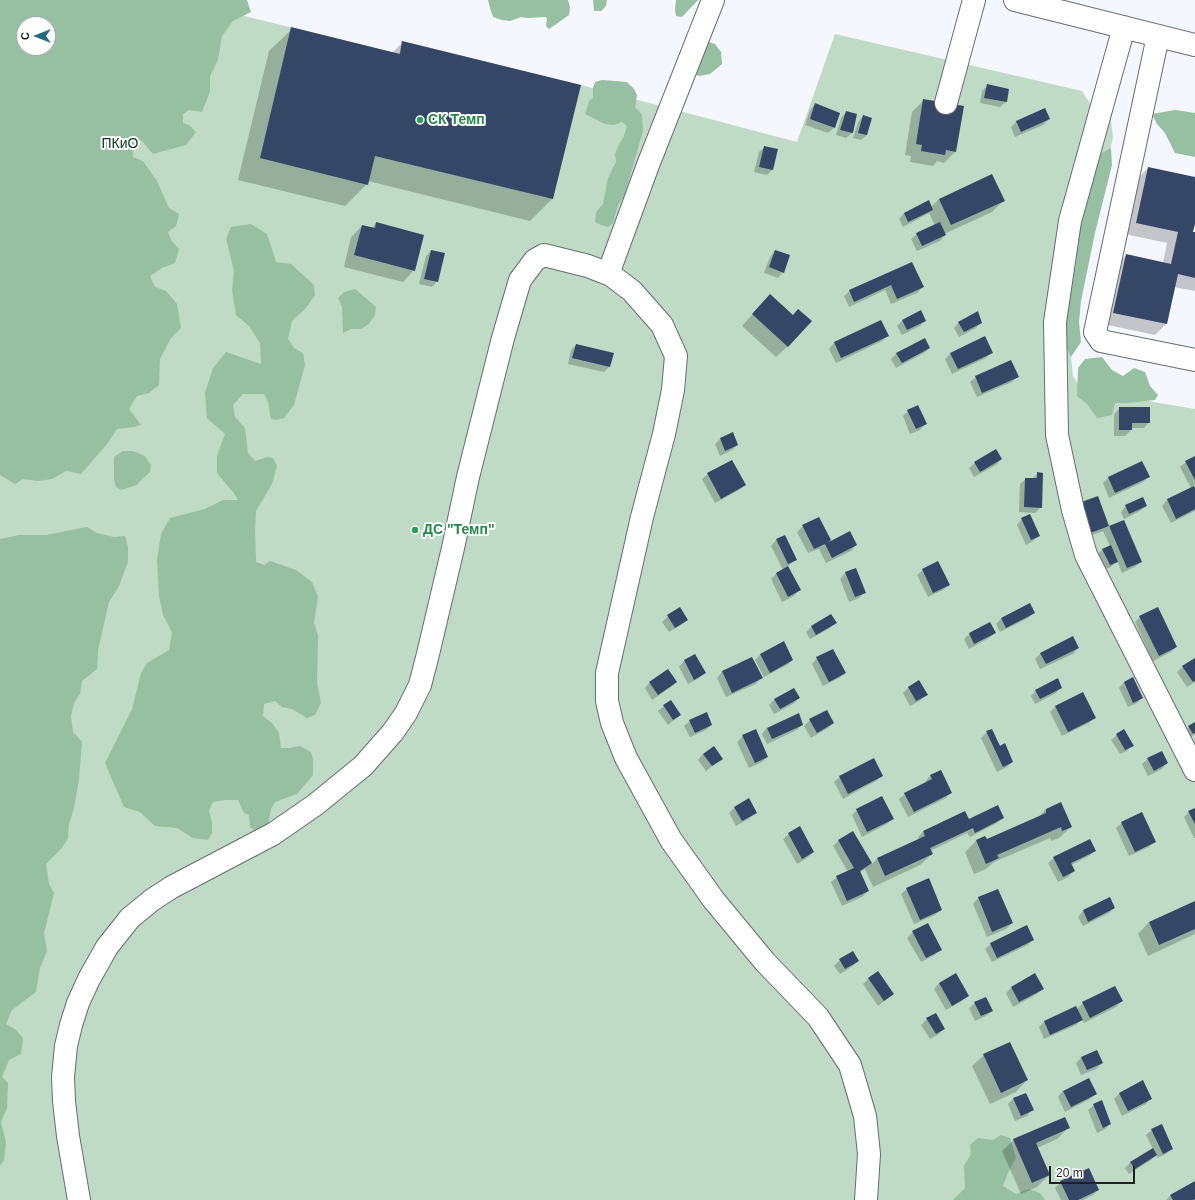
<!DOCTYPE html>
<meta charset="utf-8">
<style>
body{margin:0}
#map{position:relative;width:1195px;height:1200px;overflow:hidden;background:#f4f7fe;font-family:Helvetica,sans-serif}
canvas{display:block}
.north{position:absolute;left:16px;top:16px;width:40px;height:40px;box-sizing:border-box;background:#fff;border:1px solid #a5a6a7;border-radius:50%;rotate:270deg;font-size:11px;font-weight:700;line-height:16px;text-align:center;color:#1e2023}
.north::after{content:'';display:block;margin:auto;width:14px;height:18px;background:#286a7d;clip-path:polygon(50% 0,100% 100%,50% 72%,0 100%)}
.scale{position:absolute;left:1049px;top:1166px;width:86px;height:18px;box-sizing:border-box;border:2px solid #1e2023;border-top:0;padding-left:5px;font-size:12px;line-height:14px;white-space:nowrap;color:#1e2023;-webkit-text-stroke:3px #fff;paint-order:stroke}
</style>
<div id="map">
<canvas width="1195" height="1200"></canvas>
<div class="north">С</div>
<div class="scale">20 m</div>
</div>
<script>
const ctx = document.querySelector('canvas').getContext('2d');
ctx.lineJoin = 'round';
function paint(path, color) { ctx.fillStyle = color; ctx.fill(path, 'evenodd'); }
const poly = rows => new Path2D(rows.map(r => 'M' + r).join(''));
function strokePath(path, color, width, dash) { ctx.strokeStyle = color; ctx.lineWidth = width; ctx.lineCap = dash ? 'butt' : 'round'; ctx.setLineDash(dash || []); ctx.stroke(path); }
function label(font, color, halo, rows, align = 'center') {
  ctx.font = font + ' Helvetica,sans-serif'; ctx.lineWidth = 4; ctx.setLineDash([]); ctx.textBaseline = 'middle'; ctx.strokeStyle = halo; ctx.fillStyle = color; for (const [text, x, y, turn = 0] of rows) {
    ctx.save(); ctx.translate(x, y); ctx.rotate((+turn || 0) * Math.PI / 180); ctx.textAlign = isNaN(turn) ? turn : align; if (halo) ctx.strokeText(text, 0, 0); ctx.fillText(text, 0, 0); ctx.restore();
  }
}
paint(poly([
 [0,0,232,13,399,54,402,41,581,85,797,142,835,34,1082,91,1091,105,1110,114,1113,137,1065,345,1071,357,1073,376,1082,390,1195,409,1195,1200,0,1200],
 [24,24,48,24,48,48,24,48]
]), '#bfdac5');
paint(poly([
 [0,0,247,0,251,12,233,21,222,36,218,60,210,76,210,91,202,112,189,110,183,114,183,123,189,125,196,132,186,145,153,154,141,140,132,145,133,157,143,161,157,181,169,208,179,214,176,226,168,232,171,240,179,249,175,263,162,268,150,276,155,287,166,291,177,304,181,328,171,338,160,359,159,385,149,393,137,396,129,409,141,425,134,427,117,429,107,444,81,474,66,471,52,479,38,481,23,479,15,484,0,475],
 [24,24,48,24,48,48,24,48],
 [488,0,568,0,570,7,569,15,549,29,546,26,547,19,546,17,527,18,521,17,510,21,502,20,493,17,490,8],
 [593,0,607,0,606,6,601,11,594,11],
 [676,0,698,0,682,17,676,16,675,10],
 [709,42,715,44,721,52,722,64,710,74,699,76,692,73,701,43],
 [602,80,627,82,634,89,637,95,635,107,642,115,643,131,624,197,618,205,613,223,608,227,601,225,595,222,596,212,603,204,608,178,616,162,615,154,620,143,624,136,627,126,622,122,614,125,605,124,585,114,589,101,593,98,593,88,595,82],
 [1175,110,1195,113,1195,157,1175,153,1165,133,1157,124,1152,114],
 [1111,148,1112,165,1095,233,1081,301,1079,322,1081,342,1071,357,1065,345,1067,312,1077,257,1071,239,1096,156],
 [251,224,267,234,276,262,291,264,314,285,315,295,306,308,292,321,288,339,294,348,303,353,305,365,294,405,284,418,276,420,271,419,268,402,264,394,243,394,233,405,235,417,245,428,248,453,255,461,267,457,273,458,277,466,272,484,256,511,255,529,256,562,264,565,270,561,296,570,312,582,318,597,314,623,318,635,317,683,321,703,315,715,307,718,292,709,282,707,275,701,264,704,263,716,273,724,279,733,281,748,290,748,300,746,311,752,313,759,313,775,297,794,275,802,271,809,268,826,259,833,250,827,249,815,244,813,238,800,225,800,213,802,209,811,212,822,212,833,208,840,193,838,177,828,155,826,140,812,124,807,105,763,132,709,141,673,147,663,169,650,172,632,163,615,159,596,157,560,161,534,170,518,205,509,223,500,238,500,233,492,217,473,217,456,225,434,207,418,205,393,213,368,226,352,261,364,260,343,249,326,236,315,232,290,234,271,226,239,231,227],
 [355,289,376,307,375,315,369,324,361,329,351,329,343,333,342,307,338,298,344,292],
 [1102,357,1112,370,1123,376,1134,368,1145,372,1150,386,1158,395,1155,400,1129,403,1115,403,1112,415,1097,418,1087,404,1077,396,1078,368,1085,359],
 [123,451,133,451,145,456,151,465,150,472,140,481,137,485,121,490,116,487,114,480,114,457],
 [87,527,97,533,114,537,125,536,128,547,128,562,119,586,109,602,98,650,97,669,82,681,80,694,74,703,71,716,73,732,82,742,79,779,74,808,69,824,68,838,62,848,46,864,49,884,54,893,44,933,47,951,40,968,36,992,12,1010,6,1024,16,1030,23,1038,21,1054,9,1060,2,1077,8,1083,7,1108,1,1122,6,1142,4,1160,0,1166,0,539,19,535,46,535],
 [1001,1135,1010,1138,1016,1158,1008,1173,1003,1186,1016,1194,1029,1189,1040,1193,1045,1200,953,1200,965,1188,964,1166,971,1154,970,1145,978,1138,993,1140]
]), '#97bfa1');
paint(poly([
 [292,29,392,53,403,42,552,199,530,221,368,181,367,184,345,206,238,180,269,51],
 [988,85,1008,90,1006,102,1000,107,980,103,982,91],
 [924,100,956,151,944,163,937,161,933,166,910,162,911,156,905,155,912,112],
 [815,104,834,128,828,133,805,125,810,110],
 [1045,109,1049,119,1043,125,1015,137,1011,127,1016,122],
 [846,112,856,115,852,133,846,138,836,135,841,118],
 [863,116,867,135,861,140,853,138,858,122],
 [765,147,777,150,772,170,767,175,754,172,759,152],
 [1148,168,1195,178,1195,219,1192,232,1195,233,1195,291,1174,287,1166,324,1155,335,1103,324,1115,267,1126,255,1163,263,1167,243,1125,234,1137,179],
 [939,199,1003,201,992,212,944,234,945,235,940,241,917,251,911,239,917,234,935,226,929,213,903,227,899,219,904,213,928,201,931,207],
 [376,223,414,270,403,282,344,267,351,237,362,226,372,228],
 [431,251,437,281,432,287,419,284,426,256],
 [775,251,783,272,778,278,764,273,770,257],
 [912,263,923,287,917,293,891,304,885,290,849,307,844,296,850,291],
 [759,307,788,346,776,357,742,326],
 [903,320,925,320,920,326,902,335,897,326],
 [880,322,887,336,882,341,836,363,829,349,834,343],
 [959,322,981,322,976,328,959,337,954,328],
 [984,338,991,353,986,358,952,374,945,359,950,354],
 [576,345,609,367,604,372,568,364,571,350],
 [929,348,924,353,896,368,891,359,897,353],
 [976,377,1017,377,1012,382,977,397,970,382],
 [1120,408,1149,422,1144,428,1131,428,1131,430,1125,436,1114,436,1114,414],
 [908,411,925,424,920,430,910,434,903,416],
 [732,434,737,445,732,450,720,456,715,444,720,439],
 [1195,457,1195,485,1193,486,1195,491,1195,511,1171,523,1162,506,1167,500,1191,488,1180,467,1186,462],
 [1001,459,996,465,974,477,969,468,975,463],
 [1142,462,1148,477,1143,482,1109,498,1103,483,1108,478],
 [1038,473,1041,507,1035,513,1019,512,1020,484,1026,479,1032,479],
 [708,474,744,485,739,490,715,503,702,479],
 [1097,497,1108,528,1123,522,1141,562,1135,567,1122,573,1117,561,1111,567,1104,570,1097,555,1103,549,1110,546,1103,531,1079,540],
 [1126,506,1145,506,1140,511,1124,519,1121,512],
 [818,518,831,542,856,545,851,551,826,563,819,549,808,553,797,532,803,526],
 [1022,519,1039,536,1033,541,1026,545,1017,525],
 [784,536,796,559,787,567,799,590,794,596,782,602,771,579,776,574,783,570,771,546,776,540],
 [855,569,865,592,859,598,849,602,840,579,845,573],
 [923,570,949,585,943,590,928,597,917,575],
 [1029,605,1034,613,1028,618,1000,632,996,624,1001,619],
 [668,616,687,620,681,625,669,632,662,622],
 [1140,617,1176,647,1171,652,1153,661,1135,622],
 [835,623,830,628,810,639,806,632,812,626],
 [990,623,995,633,989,638,969,649,964,639,969,634],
 [783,643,792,660,787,665,764,677,755,660,760,655],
 [1078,648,1073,654,1040,669,1035,659,1041,653],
 [695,655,704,673,699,678,688,684,679,667,684,661],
 [752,658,761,678,756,684,726,697,717,678,722,672],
 [817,658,845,673,839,678,823,686,812,664],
 [1195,660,1195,682,1187,687,1177,672,1183,667],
 [1133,678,1142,698,1137,703,1128,707,1119,688,1124,682],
 [650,682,676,682,671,687,652,700,645,688],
 [919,682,927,694,921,700,910,706,903,693,908,688],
 [1061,687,1056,693,1035,704,1031,696,1036,690],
 [799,698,793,704,774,714,769,705,775,699],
 [664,706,680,715,668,725,658,711],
 [1056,706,1094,718,1089,723,1062,736,1050,712],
 [810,720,833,723,828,728,811,738,804,726],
 [690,721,711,725,706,730,690,737,684,726],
 [1195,723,1195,734,1188,739,1183,732],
 [802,724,797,730,767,744,762,734,767,728],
 [987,732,1012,762,1007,767,997,772,981,738],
 [1117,735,1132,745,1127,751,1120,754,1111,740],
 [743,736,767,757,762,762,749,768,737,742],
 [703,754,721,759,706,771,698,760],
 [1148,759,1167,763,1162,769,1148,776,1142,764],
 [941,771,951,792,946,798,908,817,899,799,905,794,926,783,925,782,930,776],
 [882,776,876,781,843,799,834,782,840,777],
 [748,800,755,812,750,818,736,826,729,813,734,808],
 [1046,809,1071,827,1059,838,1051,841,1050,838,994,862,986,869,974,874,965,852,976,841,987,840,1039,817],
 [1195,809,1195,838,1194,838,1184,817,1189,812],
 [857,810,893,818,887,824,862,837,852,815],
 [1003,817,997,823,970,837,967,833,930,851,932,854,920,865,873,887,865,869,859,873,868,891,862,897,842,906,831,882,837,877,848,872,833,846,838,841,853,832,872,864,877,859,919,840,918,837,923,832],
 [1122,823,1155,841,1149,847,1129,856,1116,828],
 [789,834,813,852,807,858,797,864,783,839],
 [1095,851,1089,856,1071,865,1074,871,1068,877,1058,882,1048,863,1054,858],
 [907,889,941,910,935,915,914,924,901,894],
 [997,890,1012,923,1006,929,987,937,973,904,978,898],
 [1110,898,1114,908,1109,913,1083,926,1078,917,1083,911],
 [1195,902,1195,934,1148,956,1138,934,1149,922],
 [913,932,940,949,935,955,921,962,907,938],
 [1033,939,1028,945,992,962,985,949,991,944],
 [853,952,858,961,853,966,840,974,834,966,840,960],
 [869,978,893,994,878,1006,863,984],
 [939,983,967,996,962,1001,946,1010,934,989],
 [1011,988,1042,989,1037,994,1013,1007,1006,993],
 [1122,1001,1116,1007,1084,1023,1082,1019,1076,1025,1044,1039,1039,1027,1044,1022,1076,1007,1077,1009,1083,1003],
 [975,1003,992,1011,986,1016,975,1021,969,1008],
 [927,1019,944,1028,939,1034,930,1039,921,1025],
 [1096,1051,1102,1063,1096,1069,1081,1075,1076,1063,1081,1058],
 [984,1055,1027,1080,1016,1092,990,1104,972,1066],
 [1143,1082,1151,1098,1146,1104,1122,1116,1114,1099,1119,1094],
 [1063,1091,1096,1094,1090,1099,1065,1112,1058,1097],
 [1025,1094,1032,1110,1027,1116,1015,1121,1008,1104,1013,1099],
 [1094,1105,1110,1124,1105,1129,1097,1133,1088,1110],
 [1068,1128,1057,1139,1037,1148,1049,1175,1037,1187,1021,1194,1002,1151,1014,1140],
 [1152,1130,1171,1149,1166,1154,1157,1158,1156,1155,1151,1160,1129,1174,1125,1168,1130,1163,1153,1149,1146,1135],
 [1061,1182,1098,1190,1093,1195,1083,1200,1061,1200,1055,1188],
 [1195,1182,1195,1200,1166,1200,1170,1196]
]), '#0003');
paint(poly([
 [291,27,400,54,402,41,581,85,553,199,375,156,368,185,260,158],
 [987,84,1009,89,1007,102,984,98],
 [923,99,964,106,956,152,946,150,945,155,921,151,922,145,916,144],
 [815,103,840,113,835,128,810,119],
 [1045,108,1050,119,1021,132,1016,121],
 [846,111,857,114,853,133,840,130],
 [863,115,872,118,867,135,858,133],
 [764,146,778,149,773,170,759,167],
 [1148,167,1195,177,1195,224,1193,232,1195,232,1195,278,1178,274,1167,324,1113,313,1126,254,1171,264,1178,232,1136,223],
 [992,174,1005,201,951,225,939,199],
 [929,200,933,210,908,222,904,213],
 [376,222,424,235,415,271,354,255,362,225,375,228],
 [940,222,946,235,922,246,916,233],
 [431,250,445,253,438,282,424,279],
 [775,250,790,255,784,273,769,267],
 [912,262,924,287,897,299,891,285,854,302,849,290],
 [770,294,793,315,798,309,812,321,788,347,752,314],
 [921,310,926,321,907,330,902,320],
 [978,311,982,323,964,332,958,322],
 [881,320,889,336,841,358,834,342],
 [985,336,993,353,958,369,950,353],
 [925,338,930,348,902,363,896,353],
 [576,344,614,353,610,367,572,358],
 [1011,360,1019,377,982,393,975,376],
 [918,405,927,424,916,429,907,410],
 [1119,407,1150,407,1150,423,1132,423,1132,430,1119,430],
 [733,432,738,445,725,451,720,438],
 [996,449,1002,459,980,472,974,462],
 [1195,456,1195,480,1185,461],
 [732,460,746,485,721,499,707,473],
 [1142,461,1150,477,1115,493,1108,477],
 [1037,472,1043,473,1042,508,1024,507,1025,478,1037,478],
 [1194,486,1195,488,1195,509,1176,519,1167,499],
 [1098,496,1109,526,1085,535,1073,505],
 [1143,497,1147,506,1129,514,1125,505],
 [1030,514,1040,536,1031,540,1021,518],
 [819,517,831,540,827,543,850,531,857,545,832,558,825,544,814,549,802,525],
 [1124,520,1142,562,1127,568,1109,526],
 [785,535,797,560,788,564,776,539],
 [1111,545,1118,562,1110,565,1102,549],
 [938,561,950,585,933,593,922,569],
 [788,566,801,590,788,597,776,573],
 [856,568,866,593,855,597,845,572],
 [1030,603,1035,613,1006,628,1001,618],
 [680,607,688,620,675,628,667,615],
 [1158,607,1177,647,1159,656,1139,616],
 [831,614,837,623,816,635,811,626],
 [990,622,996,633,974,644,969,633],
 [1073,636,1079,648,1046,664,1040,653],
 [784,641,793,660,770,673,760,654],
 [833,649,846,673,829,682,816,657],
 [695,654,706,673,694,680,684,660],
 [752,657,763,678,732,693,722,671],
 [1195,658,1195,681,1193,682,1182,666],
 [668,669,677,682,658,695,649,682],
 [1133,677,1143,698,1133,703,1124,682],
 [1058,678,1062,688,1040,699,1035,690],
 [919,680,928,695,916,701,908,687],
 [794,688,800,698,780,709,774,699],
 [1083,692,1096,718,1068,732,1055,706],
 [671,700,681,715,673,720,663,705],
 [827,710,834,723,817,733,809,719],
 [707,712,712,725,695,733,689,720],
 [799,713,803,725,772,739,767,728],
 [1195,722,1195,733,1193,734,1188,726],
 [756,729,768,757,755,763,742,735],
 [992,729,1000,746,1005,743,1013,762,1003,767,986,731],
 [1124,729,1134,746,1125,750,1116,734],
 [714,746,723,759,712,766,703,754],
 [1162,751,1168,763,1154,771,1147,758],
 [874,758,883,776,848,794,839,776],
 [941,770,952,793,914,812,904,793,932,779,930,775],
 [882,796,894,819,867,832,856,809],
 [749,798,757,813,742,821,734,807],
 [1061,802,1072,827,1062,831,1061,827,997,855,999,858,986,864,976,840,985,836,987,839,1046,813,1046,809],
 [998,805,1004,818,975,833,973,828,930,848,933,854,885,876,877,858,925,836,923,831,965,811,969,819],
 [1195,808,1195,824,1188,811],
 [1142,812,1156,842,1135,852,1121,822],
 [800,826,814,852,802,859,788,833],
 [853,831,872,863,860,871,869,891,847,901,836,876,854,868,838,840],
 [1090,839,1096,851,1071,863,1075,871,1063,877,1053,857],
 [929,878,942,910,920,920,906,888],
 [998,889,1013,923,992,932,978,897],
 [1110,897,1115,908,1088,922,1083,910],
 [1195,901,1195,929,1159,945,1149,922],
 [928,923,942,950,926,958,912,931],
 [1027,925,1034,940,997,958,990,943],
 [853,951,859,961,845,969,839,959],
 [878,971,894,994,884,1001,868,978],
 [956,973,969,996,952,1006,939,983],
 [1035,973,1044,989,1019,1002,1011,987],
 [1115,986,1123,1001,1090,1018,1082,1002],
 [986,997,993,1011,981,1016,974,1002],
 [1076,1006,1083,1020,1050,1035,1044,1021],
 [936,1013,945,1029,936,1034,926,1018],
 [1010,1042,1028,1080,1001,1093,983,1054],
 [1097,1050,1103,1063,1087,1070,1081,1057],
 [1089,1078,1097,1094,1071,1107,1063,1091],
 [1143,1080,1152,1099,1128,1111,1119,1093],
 [1026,1093,1034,1110,1021,1116,1013,1098],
 [1102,1100,1111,1124,1103,1128,1093,1104],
 [1065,1117,1070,1128,1036,1143,1050,1175,1032,1183,1013,1139],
 [1162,1124,1173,1149,1163,1154,1151,1129],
 [1153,1148,1157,1155,1135,1169,1130,1162],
 [1089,1168,1099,1190,1078,1200,1069,1200,1060,1181],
 [1195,1181,1195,1199,1193,1200,1173,1200,1170,1195]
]), '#354666');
const minor = poly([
 [1015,0,1195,45],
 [1124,27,1070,221,1055,322,1057,435,1073,510,1086,555,1195,770],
 [1158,36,1095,332,1101,341,1195,360],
 [946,103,974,0],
 [608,274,648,165,713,0],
 [79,1200,68,1136,64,1101,63,1077,66,1046,71,1025,78,1003,89,979,107,947,130,918,152,900,172,887,273,834,315,805,363,766,393,732,406,713,420,685,428,654,453,548,468,477,503,338,520,280,535,260,544,255,588,266,611,275,632,291,662,325,676,356,673,390,664,434,642,517,607,673,607,701,612,723,626,758,671,840,713,899,765,962,818,1017,850,1065,865,1116,869,1154,866,1200]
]);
strokePath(minor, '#686c73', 24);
strokePath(minor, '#fff', 22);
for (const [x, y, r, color] of [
 [420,120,4,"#2e9e5b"],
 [415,530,4,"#2e9e5b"]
]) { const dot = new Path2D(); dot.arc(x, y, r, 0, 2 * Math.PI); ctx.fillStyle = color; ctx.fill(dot); strokePath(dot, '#fff', 1.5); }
label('bold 14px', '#27864d', '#fff', [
 ["СК Темп",428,120],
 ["ДС \"Темп\"",423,530]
], 'left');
label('14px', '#043518', '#fff', [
 ["ПКиО",120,144]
]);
</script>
